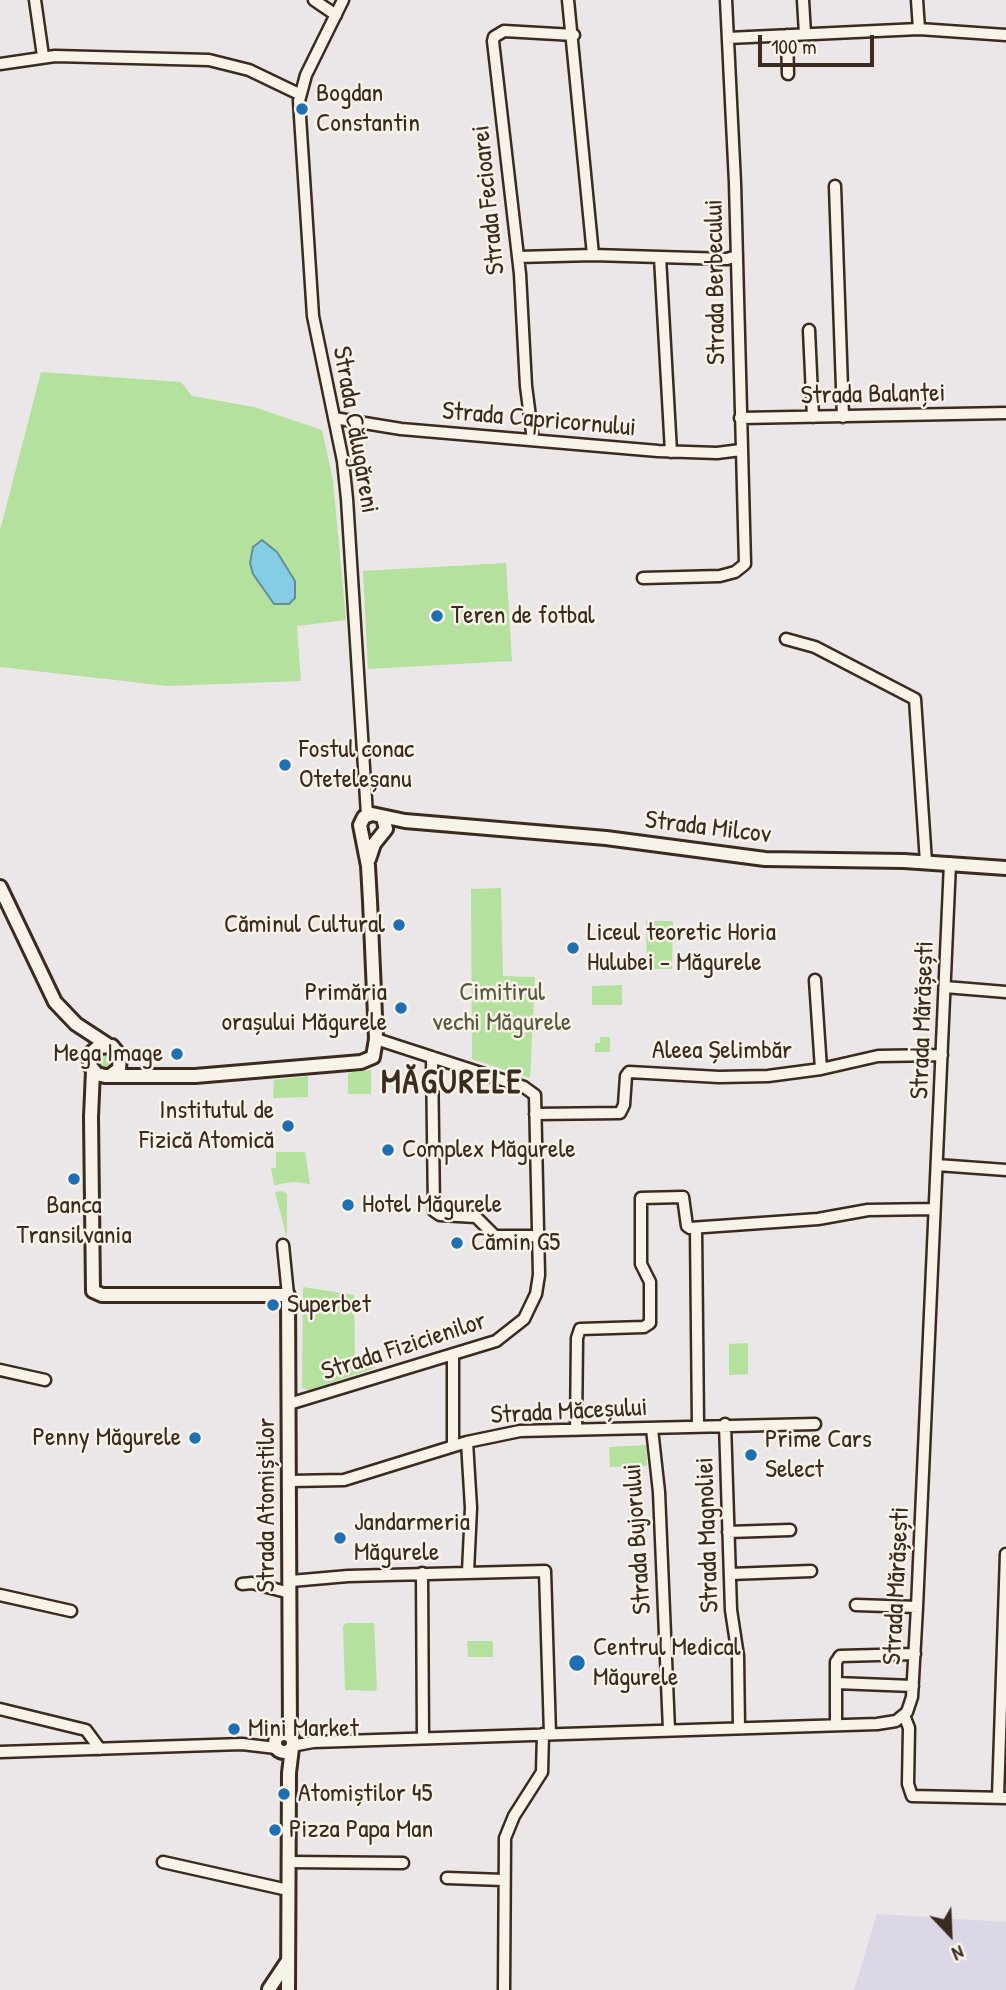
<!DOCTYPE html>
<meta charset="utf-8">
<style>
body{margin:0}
#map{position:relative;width:1006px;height:1990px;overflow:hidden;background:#ebe6e7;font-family:"Patrick Hand",sans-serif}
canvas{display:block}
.north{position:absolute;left:915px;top:1899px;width:70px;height:70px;-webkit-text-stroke:5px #f7f3e8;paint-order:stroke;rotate:157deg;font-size:19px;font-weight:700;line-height:28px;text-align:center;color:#3b2a1e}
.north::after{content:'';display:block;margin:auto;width:24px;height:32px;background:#3b2a1e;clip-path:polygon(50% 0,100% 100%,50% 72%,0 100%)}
.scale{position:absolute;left:758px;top:35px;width:116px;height:32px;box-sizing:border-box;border:4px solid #3b2a1e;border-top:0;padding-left:9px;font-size:21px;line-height:24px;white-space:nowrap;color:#3b2a1e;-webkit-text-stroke:5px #f7f3e8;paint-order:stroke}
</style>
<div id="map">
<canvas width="1006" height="1990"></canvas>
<div class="north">N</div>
<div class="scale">100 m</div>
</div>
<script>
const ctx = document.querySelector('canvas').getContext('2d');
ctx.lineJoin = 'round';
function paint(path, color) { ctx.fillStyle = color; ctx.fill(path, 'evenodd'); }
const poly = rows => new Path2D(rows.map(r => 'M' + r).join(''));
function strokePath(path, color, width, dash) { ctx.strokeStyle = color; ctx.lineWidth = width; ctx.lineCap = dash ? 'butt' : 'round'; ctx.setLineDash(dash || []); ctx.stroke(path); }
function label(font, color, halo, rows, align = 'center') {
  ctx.font = font + ' "Patrick Hand",sans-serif'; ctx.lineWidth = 5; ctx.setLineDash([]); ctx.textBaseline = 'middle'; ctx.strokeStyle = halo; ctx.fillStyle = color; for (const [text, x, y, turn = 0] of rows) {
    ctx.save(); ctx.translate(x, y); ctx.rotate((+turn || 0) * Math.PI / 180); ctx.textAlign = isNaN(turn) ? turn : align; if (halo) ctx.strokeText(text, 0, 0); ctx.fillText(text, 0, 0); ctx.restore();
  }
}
paint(poly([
 [877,1914,1006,1922,1006,1990,854,1990]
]), '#dcd7e6');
paint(poly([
 [41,372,181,382,192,396,254,407,322,430,333,480,346,620,297,626,301,681,168,686,0,667,0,530],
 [506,563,512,661,368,669,363,571],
 [501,888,503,976,535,977,530,1078,472,1059,471,889],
 [646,921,673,921,672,969,647,969],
 [622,985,622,1005,592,1005,592,986],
 [600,1037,610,1037,610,1052,595,1052,595,1043,600,1043],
 '96 1061a9 9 0 1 1 18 0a9 9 0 1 1-18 0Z',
 [371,1070,371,1094,348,1094,348,1073],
 [308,1076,308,1097,273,1098,274,1080],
 [276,1152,305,1152,310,1184,294,1182,274,1185,271,1168,276,1168],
 [283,1191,287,1194,287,1238,275,1192],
 [303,1287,354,1295,355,1363,375,1363,375,1368,309,1390,302,1388],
 [748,1343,748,1374,729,1375,729,1344],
 [646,1445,647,1466,610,1467,609,1447],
 [346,1623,374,1623,377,1689,375,1691,345,1690,343,1626],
 [467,1641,493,1641,493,1657,468,1657]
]), '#b5e19f');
const water = poly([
 [262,540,277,552,295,581,295,598,289,604,274,604,253,574,250,563,253,547,262,540]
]);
paint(water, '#84cde5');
strokePath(water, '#678c95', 2);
const minor = poly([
 [35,0,43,56],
 [314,0,336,15],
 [343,0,306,75,299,101,313,316,343,461,347,499,367,815],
 [568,0,593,255],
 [803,0,805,34],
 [917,0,919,29],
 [787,35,788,74],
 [728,38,919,29,1006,35],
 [0,64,55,56,209,60,249,70,299,94],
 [835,186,843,417],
 [518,257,593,255,727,259,737,256],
 [660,257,671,452],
 [809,330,813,417],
 [334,418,401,429,658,451,717,453,741,450],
 [740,418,1006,413],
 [533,440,526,386,520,274,493,41,494,37,504,31,574,35],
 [643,578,720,576,735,572,745,564,735,183,726,0],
 [786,639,815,647,915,699,926,862],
 [815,980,821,1069],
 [945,987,1006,992],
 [432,1057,434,1211,440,1215,476,1217,495,1236,538,1236],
 [535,1114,620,1113,624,1105,626,1076,629,1072,719,1077,768,1076,821,1069,878,1056,942,1055],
 [937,1165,1006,1170],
 [696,1228,698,1426],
 [283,1245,288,1295],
 [0,1370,45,1380],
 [289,1404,496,1341,524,1319,536,1294,539,1275,535,1095,524,1087,376,1039],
 [725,1424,731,1610,738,1656,739,1728],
 [652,1429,659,1492,669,1730],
 [576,1430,577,1338,580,1329,644,1327,650,1323,650,1282,641,1264,641,1198,683,1197,687,1226,690,1228,818,1219,868,1210,934,1209],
 [467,1442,471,1508,468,1572],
 [453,1446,453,1357],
 [290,1481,344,1480,467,1442,520,1431,815,1424],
 [728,1532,790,1530],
 [422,1573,423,1738],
 [730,1574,811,1571],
 [291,1581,348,1576,545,1571,550,1734],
 [242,1584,252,1583,290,1593],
 [0,1595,71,1611],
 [856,1605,917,1607],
 [836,1683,913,1686],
 [0,1709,86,1730,100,1749],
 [904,1715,909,1728,908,1784,912,1796,1006,1798],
 [836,1725,836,1662,840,1656,915,1654],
 [292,1746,313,1742,877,1724,896,1721,907,1712,912,1697,917,1607,950,863],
 [0,1752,242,1744,276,1748],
 [998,1797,1006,1554],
 [163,1862,288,1890],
 [288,1862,403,1863],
 [447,1878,503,1880],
 [504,1990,505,1838,514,1816,542,1772,543,1734]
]);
const major = poly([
 [369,859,374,844,386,829,383,818],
 [0,887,55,1002,76,1024,108,1045],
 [93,1071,91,1117,93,1291,102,1295,288,1295,290,1736],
 [111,1075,119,1069,120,1056,112,1046,98,1047,91,1053,90,1066,97,1074,105,1076,195,1076,361,1062,373,1057,376,1039,370,901,368,866,360,825,364,817,372,814,405,821,606,838,765,859,904,861,1006,868],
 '275 1743a9 9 0 1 1 18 0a9 9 0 1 1-18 0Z',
 [269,1989,287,1962],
 [288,1990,289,1773,292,1748]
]);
strokePath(minor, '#3b2a1e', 15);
strokePath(major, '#3b2a1e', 18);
strokePath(minor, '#f7f3e8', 10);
strokePath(major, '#f7f3e8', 12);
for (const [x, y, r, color] of [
 [302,109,7,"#1f6fb2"],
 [437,616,7,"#1f6fb2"],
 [285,765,7,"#1f6fb2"],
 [399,925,7,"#1f6fb2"],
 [573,948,7,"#1f6fb2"],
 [401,1008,7,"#1f6fb2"],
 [177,1054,7,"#1f6fb2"],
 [288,1126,7,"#1f6fb2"],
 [388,1150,7,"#1f6fb2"],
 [74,1179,7,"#1f6fb2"],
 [348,1205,7,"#1f6fb2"],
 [457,1243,7,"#1f6fb2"],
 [273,1305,7,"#1f6fb2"],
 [195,1438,7,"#1f6fb2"],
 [751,1455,7,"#1f6fb2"],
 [340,1538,7,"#1f6fb2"],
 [577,1663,9,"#1f6fb2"],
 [234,1729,7,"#1f6fb2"],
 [284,1794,7,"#1f6fb2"],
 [275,1830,7,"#1f6fb2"]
]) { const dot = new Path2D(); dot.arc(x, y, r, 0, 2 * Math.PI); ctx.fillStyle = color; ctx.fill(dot); strokePath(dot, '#f7f3e8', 2.5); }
label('26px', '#3b2a1e', '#f7f3e8', [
 ["Bogdan",316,94],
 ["Constantin",316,124],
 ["Teren de fotbal",451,616],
 ["Fostul conac",299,750],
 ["Oteteleșanu",299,780],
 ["Căminul Cultural",385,925,"right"],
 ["Liceul teoretic Horia",587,933],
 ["Hulubei - Măgurele",587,963],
 ["Primăria",387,993,"right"],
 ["orașului Măgurele",387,1023,"right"],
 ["Mega Image",163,1054,"right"],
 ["Institutul de",274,1111,"right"],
 ["Fizică Atomică",274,1141,"right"],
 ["Complex Măgurele",402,1150],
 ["Hotel Măgurele",362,1205],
 ["Banca",74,1206,"center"],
 ["Transilvania",74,1236,"center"],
 ["Cămin G5",471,1243],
 ["Superbet",287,1305],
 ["Penny Măgurele",181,1438,"right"],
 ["Prime Cars",765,1440],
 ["Select",765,1470],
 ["Jandarmeria",354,1523],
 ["Măgurele",354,1553],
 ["Centrul Medical",593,1648],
 ["Măgurele",593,1678],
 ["Mini Market",248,1729],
 ["Atomiștilor 45",298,1794],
 ["Pizza Papa Man",289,1830]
], 'left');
label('26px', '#3b2a1e', '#f7f3e8', [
 ["Strada Fecioarei",489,200,-96],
 ["Strada Berbecului",716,282,-91],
 ["Strada Balanței",873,395,-1],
 ["Strada Capricornului",539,420,5],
 ["Strada Călugăreni",355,430,80],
 ["Strada Milcov",708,828,7],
 ["Strada Mărășești",923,1020,-88],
 ["Aleea Șelimbăr",722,1051],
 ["Strada Fizicienilor",404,1347,-18],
 ["Strada Măceșului",569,1412,-3],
 ["Strada Atomiștilor",267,1505,-90],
 ["Strada Magnoliei",708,1535,-92],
 ["Strada Bujorului",638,1539,-94],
 ["Strada Mărășești",897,1586,-87]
]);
label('26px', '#5a583e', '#f7f3e8', [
 ["Cimitirul",502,993],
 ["vechi Măgurele",502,1023]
]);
ctx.letterSpacing = '2px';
label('bold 33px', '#3b2a1e', '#f7f3e8', [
 ["MĂGURELE",452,1084]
]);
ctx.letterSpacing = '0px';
</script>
